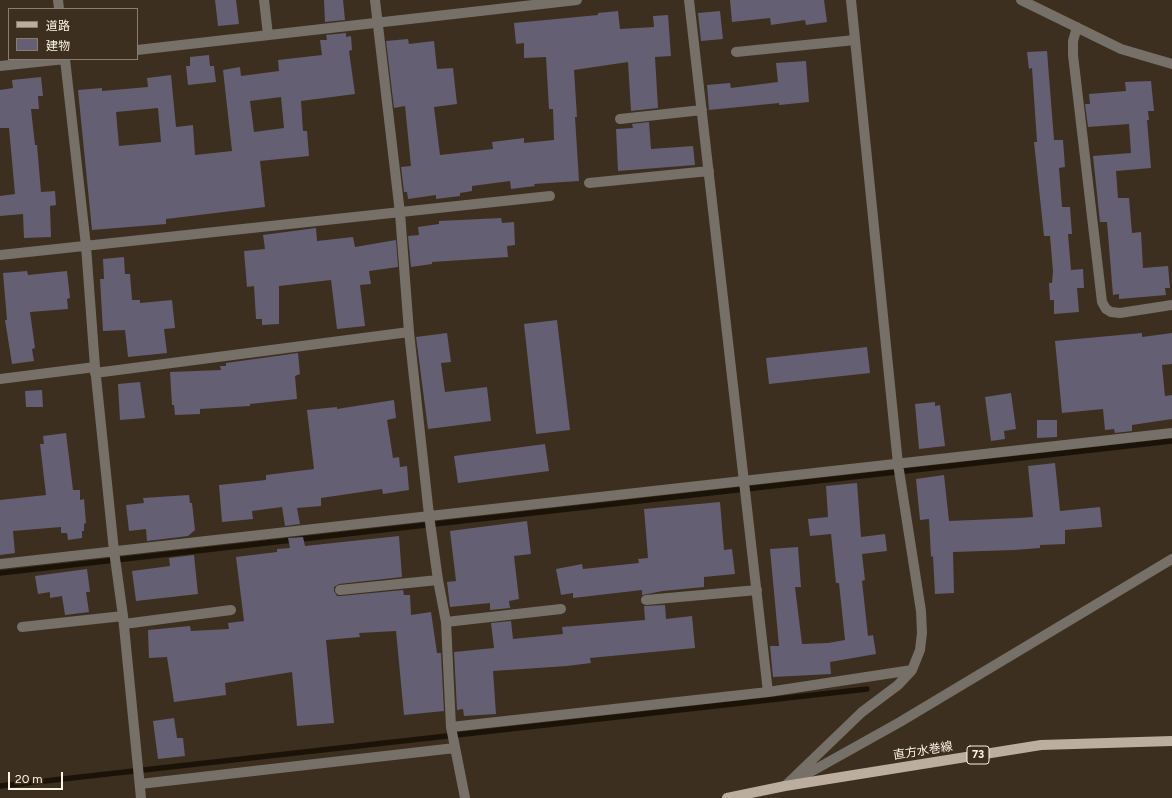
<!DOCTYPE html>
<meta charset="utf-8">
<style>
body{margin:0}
#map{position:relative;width:1172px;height:798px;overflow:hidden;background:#3c2f1f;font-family:Figtree,"Noto Sans JP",sans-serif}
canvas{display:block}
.legend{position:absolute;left:8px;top:8px;width:130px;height:52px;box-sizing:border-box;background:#3c2f1f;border:1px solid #897d70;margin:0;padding:5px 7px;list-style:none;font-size:12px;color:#fcf3e9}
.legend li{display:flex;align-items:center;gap:8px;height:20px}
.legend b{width:20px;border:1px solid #897d70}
.scale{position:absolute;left:8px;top:772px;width:55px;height:18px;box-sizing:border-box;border:2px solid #fcf3e9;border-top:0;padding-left:5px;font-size:12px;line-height:14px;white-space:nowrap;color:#fcf3e9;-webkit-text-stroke:3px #3c2f1f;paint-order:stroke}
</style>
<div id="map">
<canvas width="1172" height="798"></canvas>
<ul class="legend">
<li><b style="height:5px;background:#bbae9e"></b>道路</li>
<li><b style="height:11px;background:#645f73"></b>建物</li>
</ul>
<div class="scale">20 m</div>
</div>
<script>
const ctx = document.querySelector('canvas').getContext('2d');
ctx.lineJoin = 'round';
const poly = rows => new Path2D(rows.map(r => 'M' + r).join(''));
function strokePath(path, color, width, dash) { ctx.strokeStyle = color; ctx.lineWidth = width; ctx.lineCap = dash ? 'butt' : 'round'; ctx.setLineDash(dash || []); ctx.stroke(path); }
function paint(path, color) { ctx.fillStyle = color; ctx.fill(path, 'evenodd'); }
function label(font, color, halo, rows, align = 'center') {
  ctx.font = font + ' Figtree,"Noto Sans JP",sans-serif'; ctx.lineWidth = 3; ctx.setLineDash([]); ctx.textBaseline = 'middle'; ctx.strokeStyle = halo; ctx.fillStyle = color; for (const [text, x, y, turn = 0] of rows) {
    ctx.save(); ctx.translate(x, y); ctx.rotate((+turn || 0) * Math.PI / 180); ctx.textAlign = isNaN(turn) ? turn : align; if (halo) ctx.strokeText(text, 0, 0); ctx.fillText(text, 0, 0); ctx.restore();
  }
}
strokePath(poly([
 [0,573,1172,441],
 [0,786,867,689]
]), '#1c1308', 5.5);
paint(poly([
 [215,0,236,0,239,24,218,26],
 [324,0,343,0,345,20,325,22],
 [730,0,824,0,827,22,806,25,805,20,771,25,770,18,732,22],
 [618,11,620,29,654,27,653,16,668,15,671,56,655,57,658,108,631,111,628,62,574,70,577,117,575,117,579,181,534,184,535,186,511,189,510,181,472,186,472,191,460,193,460,196,436,199,436,195,408,199,407,192,404,192,401,167,411,166,405,106,394,108,386,41,408,39,409,44,434,41,437,69,453,68,457,104,434,107,440,155,493,149,492,142,524,138,524,143,554,140,553,109,549,109,546,57,524,58,524,43,516,44,514,23,598,15,598,13],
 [720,11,723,39,701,41,698,13],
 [346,33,346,37,351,36,352,50,349,51,355,94,301,101,303,131,307,131,309,156,260,161,265,207,166,219,166,224,92,230,78,90,102,88,102,91,148,87,147,78,171,75,176,127,193,125,195,155,232,151,223,70,240,67,241,76,279,71,278,60,322,55,320,40,327,40,326,35],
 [281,97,284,128,254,132,250,101],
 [158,108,161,142,119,146,116,112],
 [1047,51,1054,140,1063,140,1065,167,1059,168,1062,207,1070,207,1072,234,1068,234,1071,270,1083,269,1084,288,1077,288,1079,312,1054,314,1054,300,1050,300,1049,283,1052,283,1053,271,1050,236,1044,236,1034,142,1037,142,1032,68,1029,69,1027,52],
 [209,55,210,66,214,66,216,82,188,85,186,66,190,66,190,57],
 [806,61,809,102,779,105,779,103,709,110,707,85,730,83,731,88,778,82,776,63],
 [41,77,43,96,38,96,39,109,31,109,35,145,37,145,41,192,55,191,56,205,50,206,51,237,24,238,23,214,0,216,0,196,15,194,9,128,0,128,0,90,13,88,12,80],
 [1151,81,1154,111,1148,111,1149,120,1147,120,1151,168,1116,171,1118,198,1129,198,1132,233,1141,232,1143,268,1168,266,1170,288,1165,288,1166,295,1119,299,1119,294,1113,295,1107,222,1100,222,1093,156,1131,153,1129,124,1088,127,1085,104,1090,104,1089,94,1126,91,1125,82],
 [649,122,651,149,693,146,695,165,618,171,616,129,633,128,632,124],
 [501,218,502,223,514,222,515,245,507,246,508,257,432,262,432,264,411,267,408,236,419,235,418,227,439,224,439,221],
 [316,228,317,241,353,237,355,247,396,240,398,267,369,271,371,284,360,285,365,326,337,329,331,280,279,286,279,324,262,325,262,319,256,319,254,286,247,287,244,251,265,249,263,235],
 [124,257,125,274,130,274,132,300,140,300,140,303,172,300,175,328,164,329,167,353,128,357,125,330,103,331,100,279,104,279,103,259],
 [27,271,28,275,67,271,70,298,67,299,68,309,30,312,35,348,32,349,34,361,12,364,5,320,7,320,3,273],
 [557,320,570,430,536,434,524,324],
 [447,333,451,362,441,363,445,392,487,387,491,421,428,429,416,337],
 [1142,333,1142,337,1172,333,1172,364,1162,365,1165,396,1172,395,1172,419,1132,425,1132,431,1115,433,1114,429,1105,430,1103,409,1062,413,1055,341],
 [867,347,870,373,769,384,766,358],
 [298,353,300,374,295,376,297,399,250,404,250,406,200,409,200,414,175,415,174,405,172,405,170,372,221,370,220,366,226,366,226,363],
 [140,382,145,418,120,420,118,384],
 [42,390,43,407,26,407,25,391],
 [1011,393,1016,429,1004,431,1005,439,991,441,985,397],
 [394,400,396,418,387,420,393,458,399,457,400,467,407,466,409,490,383,494,382,489,321,498,321,506,297,508,300,524,285,526,282,507,252,511,253,519,222,522,219,485,266,480,266,475,314,469,307,410,337,407,337,409],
 [935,402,935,406,940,405,945,446,919,449,915,404],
 [1037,420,1057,420,1057,437,1037,438],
 [66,433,73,490,80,490,80,500,84,499,86,523,84,524,84,531,82,531,82,538,68,540,67,533,61,533,61,527,13,531,15,553,0,555,0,500,46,495,40,444,44,444,43,436],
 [545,444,549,471,458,483,454,456],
 [1055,463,1060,511,1100,507,1102,527,1065,530,1065,544,1040,545,1040,548,1014,550,953,552,954,593,935,594,933,556,931,557,929,519,920,520,916,479,944,475,949,521,1019,518,1033,517,1028,466],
 [857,483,861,537,885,534,887,551,862,554,865,580,862,581,868,636,873,635,876,654,830,662,831,674,773,677,770,646,779,646,770,549,798,547,801,587,795,587,802,644,828,643,845,640,839,583,836,583,831,534,810,536,808,519,828,517,826,486],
 [189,495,190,503,192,503,195,530,188,536,147,541,146,529,129,531,126,505,144,503,143,498],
 [720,502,724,550,732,549,735,574,704,577,704,587,663,591,642,595,642,590,573,598,573,593,561,595,556,569,582,564,583,569,639,563,638,559,648,558,644,509],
 [527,521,531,554,514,556,519,599,509,601,510,608,490,610,490,603,450,607,447,582,456,581,450,531],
 [399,536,402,577,339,584,334,587,334,591,337,596,341,596,403,590,404,595,410,595,411,615,431,612,437,653,441,653,444,711,404,715,396,631,359,633,360,637,326,640,334,723,297,726,292,672,225,683,226,695,174,702,167,657,149,658,148,630,190,626,191,631,229,629,228,623,244,621,236,557,277,552,277,549,290,548,288,538,303,537,305,546],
 [194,555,198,594,136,601,132,571,170,566,169,558],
 [87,569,90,592,86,592,89,612,65,615,62,596,50,598,50,592,38,594,35,576],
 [665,605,666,619,692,616,695,648,590,658,591,663,567,666,493,671,496,714,464,716,463,709,457,710,454,652,494,648,491,623,511,621,513,639,563,634,562,627,645,620,644,606],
 [174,718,177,738,183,738,185,756,158,759,153,721]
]), '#645f73');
strokePath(poly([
 [58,0,59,9],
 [264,0,268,35],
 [375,0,400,213,409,332,429,515,438,580,446,622,451,727,465,798],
 [689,0,768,692],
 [1021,0,1121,49,1172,64],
 [1077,27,1073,41,1073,55,1102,302,1106,309,1111,312,1120,313,1172,305],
 [137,50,577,0],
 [736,52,855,40],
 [0,66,65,59,86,246,95,367,114,551,123,616,141,798],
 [620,119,702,110],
 [589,183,709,171],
 [0,255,550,196],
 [95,373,409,332],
 [0,379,95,367],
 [0,564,1172,433],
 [340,590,438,580],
 [646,600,757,590],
 [446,622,561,609],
 [124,624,231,610],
 [22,627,123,616],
 [451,727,768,692,912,670],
 [798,779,900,722,1172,559],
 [140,784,455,748],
 [785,786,862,712,898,685,912,670,920,650,922,633,921,611,898,464,851,0]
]), '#767068', 10);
strokePath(poly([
 [727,798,785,786,1041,745,1172,741]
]), '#bbae9e', 10);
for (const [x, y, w] of [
 [978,755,22]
]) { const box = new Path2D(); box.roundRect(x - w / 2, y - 9, w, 18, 3); ctx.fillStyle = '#3c2f1f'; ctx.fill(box); strokePath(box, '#fcf3e9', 1); }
label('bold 11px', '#fcf3e9', null, [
 ["73",978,755]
]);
label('12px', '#fcf3e9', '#3c2f1f', [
 ["直方水巻線",923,751,-9]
]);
</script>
